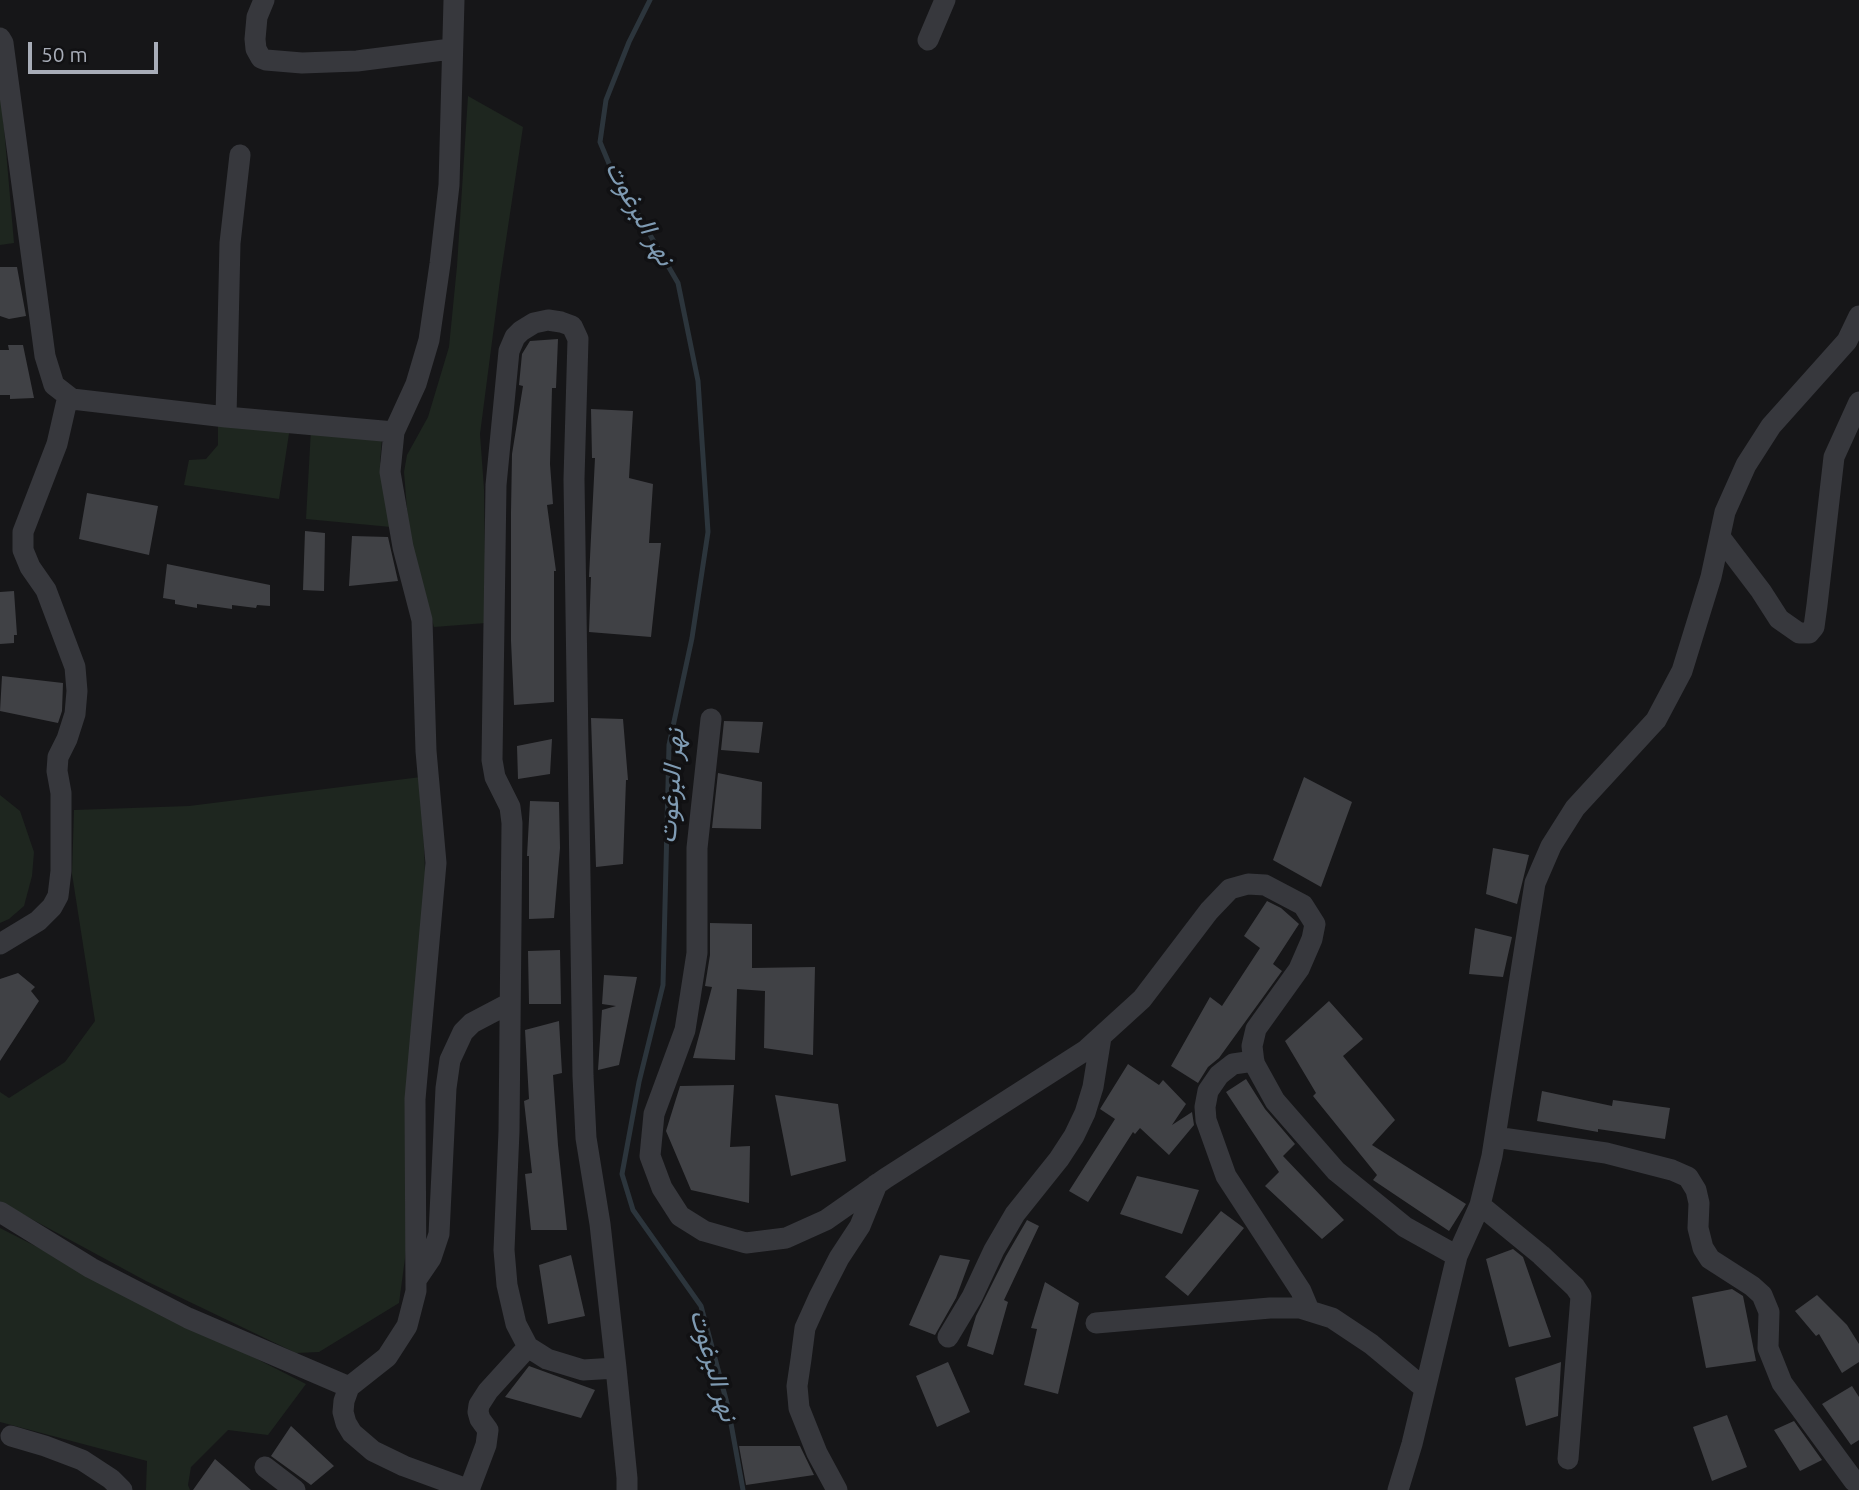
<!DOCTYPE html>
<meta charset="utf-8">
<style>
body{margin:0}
#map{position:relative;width:1859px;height:1490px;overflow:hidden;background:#161618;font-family:Ubuntu,sans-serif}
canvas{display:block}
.scale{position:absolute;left:28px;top:42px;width:130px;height:32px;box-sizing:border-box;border:4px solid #a8adb8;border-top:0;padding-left:9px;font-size:21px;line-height:24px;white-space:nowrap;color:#a8adb8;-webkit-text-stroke:5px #111113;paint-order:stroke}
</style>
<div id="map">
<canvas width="1859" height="1490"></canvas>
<div class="scale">50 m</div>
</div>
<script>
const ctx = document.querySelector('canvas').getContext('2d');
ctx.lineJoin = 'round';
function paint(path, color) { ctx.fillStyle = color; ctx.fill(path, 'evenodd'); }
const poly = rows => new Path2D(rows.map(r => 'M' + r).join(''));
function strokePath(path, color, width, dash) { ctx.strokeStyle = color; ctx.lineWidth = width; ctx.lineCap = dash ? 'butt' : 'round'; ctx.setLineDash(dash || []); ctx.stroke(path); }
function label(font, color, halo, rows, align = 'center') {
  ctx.font = font + ' Ubuntu,Vazirmatn,sans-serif'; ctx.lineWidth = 7; ctx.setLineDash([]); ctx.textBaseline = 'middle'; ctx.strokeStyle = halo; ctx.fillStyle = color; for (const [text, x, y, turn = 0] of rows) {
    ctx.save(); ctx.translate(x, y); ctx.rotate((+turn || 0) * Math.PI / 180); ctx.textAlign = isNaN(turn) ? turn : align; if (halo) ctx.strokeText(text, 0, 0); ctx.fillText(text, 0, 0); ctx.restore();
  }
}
paint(poly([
 [0,81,14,243,0,245],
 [468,96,523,127,500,280,480,434,484,489,486,623,434,627,409,534,404,472,407,455,428,417,449,347,457,266],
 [218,421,290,427,279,499,184,485,189,460,206,459,218,445],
 [311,429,382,438,380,462,386,473,391,527,306,519],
 [421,777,426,895,406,1251,399,1303,319,1352,296,1353,146,1281,0,1202,0,1092,9,1098,65,1062,95,1021,72,874,74,810,189,806],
 [0,795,20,811,34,852,32,876,24,906,9,919,0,923],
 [0,1228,306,1384,268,1435,228,1430,191,1467,188,1485,190,1490,146,1490,147,1461,0,1422]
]), '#1e261f');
strokePath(poly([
 [650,0,629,42,606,100,600,142,610,166,678,283,698,381,708,532,692,638,669,745,663,985,639,1082,622,1174,633,1210,701,1306,728,1407,743,1490]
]), '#2c353c', 5);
paint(poly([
 [0,267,17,267,26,316,9,319,0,316],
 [558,339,556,388,552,388,550,464,553,504,547,505,556,571,554,571,554,702,514,705,511,641,511,512,512,454,523,386,519,385,522,354,530,341],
 [8,345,23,345,34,398,10,399,10,395,0,395,0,350,9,350],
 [591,409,633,411,629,478,653,484,649,543,661,543,651,637,589,632,591,577,589,577,595,458,592,458],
 [87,493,158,506,149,555,79,539],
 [305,531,325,533,324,591,303,590],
 [352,536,388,537,398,581,349,586],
 [167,564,270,585,270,606,257,605,256,608,232,605,232,609,197,604,197,608,175,604,175,600,163,598],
 [14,591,17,635,14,635,14,643,0,644,0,592],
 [2,676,63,683,62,711,58,723,0,711],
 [591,718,623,719,628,780,626,780,623,864,596,867],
 [724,721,763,722,759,753,721,750],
 [552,739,550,774,518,779,517,746],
 [718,773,762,782,761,829,712,828],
 [1304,777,1352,802,1321,887,1273,860],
 [530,801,559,802,560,848,554,918,529,919,529,856,527,856],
 [1493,848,1529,855,1517,904,1486,894],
 [1267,901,1281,908,1299,924,1273,964,1282,971,1219,1058,1208,1067,1198,1083,1171,1066,1210,997,1222,1006,1260,948,1244,936],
 [710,923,752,924,752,968,815,967,813,1055,764,1048,765,991,737,989,735,1060,693,1058,712,987,705,986,710,955],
 [1475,928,1512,937,1503,977,1469,974],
 [560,950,561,1004,529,1004,528,951],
 [18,973,35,987,31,991,39,1001,0,1061,0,979],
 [604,975,637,977,619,1065,598,1070,602,1010,616,1006,602,1004],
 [1329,1001,1363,1039,1343,1056,1395,1120,1372,1145,1466,1204,1449,1231,1373,1180,1377,1175,1313,1096,1316,1093,1285,1041],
 [559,1021,562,1073,553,1075,558,1145,567,1230,531,1230,525,1174,532,1173,524,1101,529,1099,525,1030],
 [1128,1064,1159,1085,1163,1080,1186,1104,1172,1125,1192,1112,1194,1125,1169,1155,1140,1128,1135,1134,1133,1132,1088,1202,1069,1191,1115,1119,1100,1109],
 [1246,1079,1265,1109,1295,1144,1283,1156,1344,1220,1322,1239,1265,1186,1279,1172,1226,1092],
 [734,1085,730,1147,750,1146,749,1203,691,1190,666,1131,680,1086],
 [1542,1091,1612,1106,1613,1100,1670,1108,1665,1139,1598,1129,1598,1132,1537,1121],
 [775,1095,838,1104,846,1161,791,1176],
 [1137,1176,1199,1190,1182,1234,1120,1214],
 [1221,1211,1244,1228,1188,1296,1165,1277],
 [1027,1220,1039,1226,1004,1300,1008,1302,993,1355,967,1346,976,1316,1006,1256],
 [1513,1249,1523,1257,1551,1337,1509,1347,1486,1259],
 [571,1255,585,1316,548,1324,539,1265],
 [940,1255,970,1260,956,1298,935,1335,909,1325],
 [1045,1282,1079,1303,1058,1394,1024,1385,1037,1329,1031,1328],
 [1732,1289,1743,1296,1756,1361,1706,1368,1692,1297],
 [1817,1295,1847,1325,1859,1344,1859,1362,1842,1373,1819,1334,1816,1336,1795,1311],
 [948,1362,970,1412,937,1427,916,1376],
 [1561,1362,1558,1416,1526,1426,1515,1378],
 [529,1366,595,1390,581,1418,505,1397],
 [1852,1386,1859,1397,1859,1440,1851,1445,1822,1404],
 [1727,1415,1747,1467,1712,1481,1693,1427],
 [1794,1421,1822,1460,1800,1471,1774,1430],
 [291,1426,334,1466,311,1485,271,1456],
 [739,1446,800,1446,814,1475,746,1485],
 [215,1459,251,1490,193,1490]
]), '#404145');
strokePath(poly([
 [264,0,257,17,255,39,256,49,261,58,266,60,302,63,357,61,451,49],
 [454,0,449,185,440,264,429,340,416,384,394,432,390,472,403,547,422,620,426,751,436,863,415,1099,416,1291,407,1326,387,1357,349,1387,344,1401,343,1412,346,1423,352,1433,373,1451,404,1466,470,1490],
 [0,38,3,43,45,356,54,385,72,399,226,417,394,432],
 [928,40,945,0],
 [226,417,230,243,240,155],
 [1720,537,1761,591,1779,619,1799,633,1809,633,1814,627,1817,605,1834,457,1859,402],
 [711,719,697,848,697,953,685,1030,654,1114,650,1156,662,1188,680,1216,704,1231,746,1243,786,1238,826,1220,886,1178,1086,1050,1142,999,1209,911,1230,889,1248,884,1265,885,1303,905,1315,924,1312,939,1299,969,1256,1029,1252,1046,1254,1063,1275,1101,1336,1171,1405,1227,1457,1256],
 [0,944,38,921,52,907,58,896,61,871,61,793,57,771,58,757,67,739,75,714,77,691,75,667,46,590,30,567,23,550,23,532,57,444,68,396],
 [1254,1061,1233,1064,1219,1075,1208,1091,1205,1107,1206,1120,1226,1176,1301,1291,1309,1310],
 [1495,1137,1606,1153,1672,1170,1688,1177,1696,1190,1699,1203,1698,1228,1703,1248,1710,1259,1752,1286,1762,1295,1769,1312,1768,1348,1782,1383,1854,1481],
 [1480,1205,1541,1255,1575,1287,1581,1296,1568,1459],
 [0,1212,91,1268,188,1318,349,1387],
 [416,1280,431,1258,439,1234,446,1088,450,1060,463,1032,472,1023,510,1003],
 [1096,1323,1270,1308,1300,1308,1332,1318,1371,1344,1424,1388],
 [948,1337,972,1297,994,1250,1015,1214,1059,1159,1074,1136,1085,1113,1093,1087,1101,1037],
 [616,1368,583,1370,547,1359,528,1347,516,1324,507,1285,504,1250,509,1131,512,823,510,807,495,777,492,760,496,485,509,351,515,337,521,331,534,323,548,320,561,322,572,326,578,339,574,479,583,1076,586,1138,600,1224,616,1368,627,1478,627,1490],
 [11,1436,45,1446,82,1460,111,1479,122,1490],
 [265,1467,295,1490],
 [469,1490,486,1445,488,1430,480,1419,478,1412,479,1405,488,1391,528,1347],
 [837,1490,817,1453,799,1408,797,1386,801,1359,805,1328,819,1297,839,1258,860,1226,877,1184],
 [1398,1490,1412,1444,1457,1256,1480,1205,1492,1156,1535,883,1551,846,1575,808,1656,720,1682,671,1711,577,1725,512,1746,465,1771,426,1847,341,1859,316]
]), '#37383d', 21);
label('italic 26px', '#7f9bb3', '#111113', [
 ["نهر البرغوت",640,213,61],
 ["نهر البرغوت",671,786,-86],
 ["نهر البرغوت",714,1365,74]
]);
</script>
